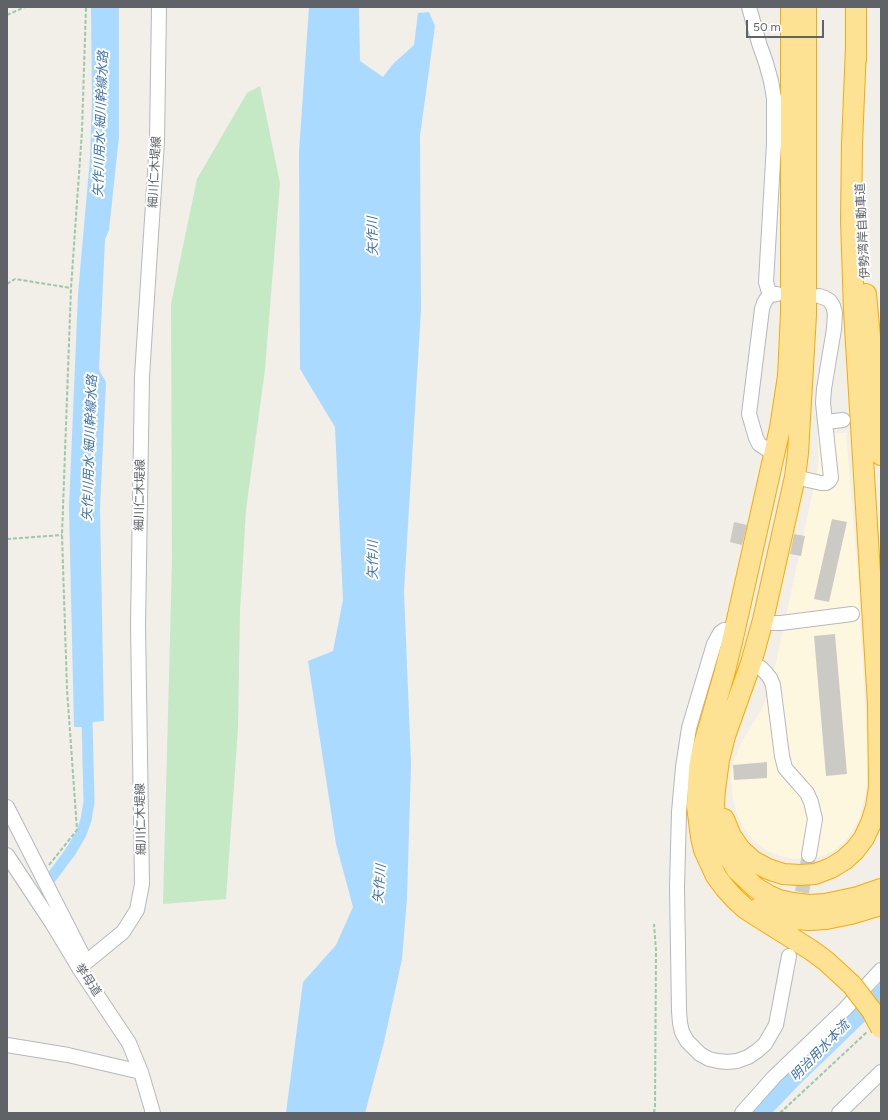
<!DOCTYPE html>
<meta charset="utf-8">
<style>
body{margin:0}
#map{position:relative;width:888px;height:1120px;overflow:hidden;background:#f1efe8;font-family:Figtree,sans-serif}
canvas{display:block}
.frame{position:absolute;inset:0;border:8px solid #5f6368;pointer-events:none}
.scale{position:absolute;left:746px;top:20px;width:78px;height:18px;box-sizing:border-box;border:2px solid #5f6368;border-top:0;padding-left:5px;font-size:12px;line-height:14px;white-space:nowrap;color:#5f6368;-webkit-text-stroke:3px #fff;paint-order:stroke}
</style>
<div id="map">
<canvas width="888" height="1120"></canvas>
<div class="frame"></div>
<div class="scale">50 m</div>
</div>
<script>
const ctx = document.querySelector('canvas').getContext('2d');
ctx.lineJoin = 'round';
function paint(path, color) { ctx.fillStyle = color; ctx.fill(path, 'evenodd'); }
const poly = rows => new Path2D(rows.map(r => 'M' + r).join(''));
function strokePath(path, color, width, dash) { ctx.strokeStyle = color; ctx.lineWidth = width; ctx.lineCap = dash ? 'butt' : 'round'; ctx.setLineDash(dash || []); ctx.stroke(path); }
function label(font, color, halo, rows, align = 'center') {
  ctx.font = font + ' Figtree,"Noto Sans JP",sans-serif'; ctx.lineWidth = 4; ctx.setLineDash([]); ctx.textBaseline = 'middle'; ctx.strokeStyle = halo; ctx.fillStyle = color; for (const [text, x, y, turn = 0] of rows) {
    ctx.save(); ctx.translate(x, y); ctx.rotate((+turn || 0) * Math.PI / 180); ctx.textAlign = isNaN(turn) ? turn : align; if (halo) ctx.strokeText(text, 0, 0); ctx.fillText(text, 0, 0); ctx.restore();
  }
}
paint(poly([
 [846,433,859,589,868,765,866,792,860,816,853,830,844,842,834,851,819,857,808,859,794,859,780,856,766,850,754,841,744,828,737,815,733,800,731,774,735,757,744,738,762,709,772,681,813,491,819,460,817,434]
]), '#fef7e0');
paint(poly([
 [260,86,280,183,265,369,246,510,240,611,238,728,226,899,163,904,172,562,171,304,197,179,247,93]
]), '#c5e8c5');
paint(poly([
 [91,7,119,7,119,137,109,230,105,239,99,370,106,382,100,508,104,721,92,722,92,733,83,733,82,727,74,727,69,507,78,294,90,158,92,101],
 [309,7,359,7,360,61,383,77,393,64,414,45,418,13,429,12,435,26,420,136,421,310,404,591,411,764,407,898,402,959,384,1042,365,1113,286,1113,303,982,336,945,353,907,336,844,308,661,333,651,343,600,335,427,300,369,299,152],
 [881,983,881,1006,799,1085,772,1113,749,1113,759,1098]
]), '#aadaff');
strokePath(poly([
 [51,878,71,851,81,834,86,820,89,802,87,719]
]), '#aadaff', 11);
paint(poly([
 [832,519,847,522,829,602,814,599],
 [734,522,747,525,742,545,730,542],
 [794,534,805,536,801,556,790,554],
 [835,634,847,774,826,776,814,636],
 [767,762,767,778,734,780,733,765]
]), '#cccac5');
strokePath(poly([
 [798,913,809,855]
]), '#ccccc8', 14, [14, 7]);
const minor = poly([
 [749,7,759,43,766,63,771,81,774,98,774,144,766,282,768,289,771,295],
 [826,422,843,420],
 [774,452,768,450,759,444,756,438,749,414,762,309,764,303,767,298,771,295,777,294],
 [795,477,821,483,826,483,829,481,831,478,823,403,824,389,834,329,835,313,833,306,830,301,825,298,819,296],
 [763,620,772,623,781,623,852,614],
 [735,630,724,630,720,633,714,644,689,728,683,767,679,812,677,887,679,1011,680,1023,682,1032,687,1041,700,1054,709,1059,718,1061,727,1062,737,1061,748,1057,757,1051,765,1044,776,1025,789,956],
 [751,663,761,668,766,673,770,678,773,685,782,756,785,768,792,776,807,793,811,802,815,819,809,855],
 [7,807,86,962],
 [7,855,52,923,79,968,129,1043,141,1072,153,1113],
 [79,968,123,932,137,910,142,884,138,625,142,376,157,141,159,7],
 [7,1045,68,1055,141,1072],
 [742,1113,774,1077,845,1009,881,970],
 [839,1113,881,1072]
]);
const highway = poly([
 [791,7,791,313,788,376,780,428,732,642,725,671,702,751,699,769,697,806,701,837,704,850,716,876,725,888,735,899,746,909,760,918,811,950,826,961,852,985],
 [806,7,806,315,798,453,795,477,763,620,751,663,725,736,719,760,715,790,714,804,715,819,723,847,737,870,756,888,768,895,779,900,793,903,809,905,825,904,858,897,881,889],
 [856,7,856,60],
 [866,294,881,455],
 [724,819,731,836,740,849,753,861,768,869,783,874,800,875,815,874,831,868,844,860,855,850,864,838,871,823,876,807,879,787,878,704,854,311,851,220,852,144,856,47],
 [759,908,779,916,793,919,810,920,826,919,851,914,881,905]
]);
strokePath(minor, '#b5b8bc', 16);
strokePath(highway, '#f9ab00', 22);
strokePath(poly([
 [7,15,25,7],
 [7,284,15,279,71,288],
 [7,539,62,535],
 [49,865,77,830,67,689,62,535,71,288,82,131,86,7],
 [654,1113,655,1106,656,950,654,924],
 [780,1113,867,1032]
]), '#9cc7a9', 2, [4, 2]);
strokePath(minor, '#fff', 14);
strokePath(highway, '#fde293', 20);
const highwayBridge = poly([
 [852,985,872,1011,881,1028]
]);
strokePath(highwayBridge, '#f9ab00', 22, []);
strokePath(highwayBridge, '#fde293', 20);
label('12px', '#5f6368', '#fff', [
 ["細川仁木堤線",155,172,-87],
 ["伊勢湾岸自動車道",863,231,-93],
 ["細川仁木堤線",140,495,-89],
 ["細川仁木堤線",141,819,-91],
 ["挙母道",88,980,56]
]);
label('italic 13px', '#4174aa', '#fff', [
 ["矢作川用水 細川幹線水路",101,124,-88],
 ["矢作川",373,236,-91],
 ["矢作川用水 細川幹線水路",90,448,-88],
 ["矢作川",373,560,-90],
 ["矢作川",380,884,-85],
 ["明治用水本流",820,1051,-46]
]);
</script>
